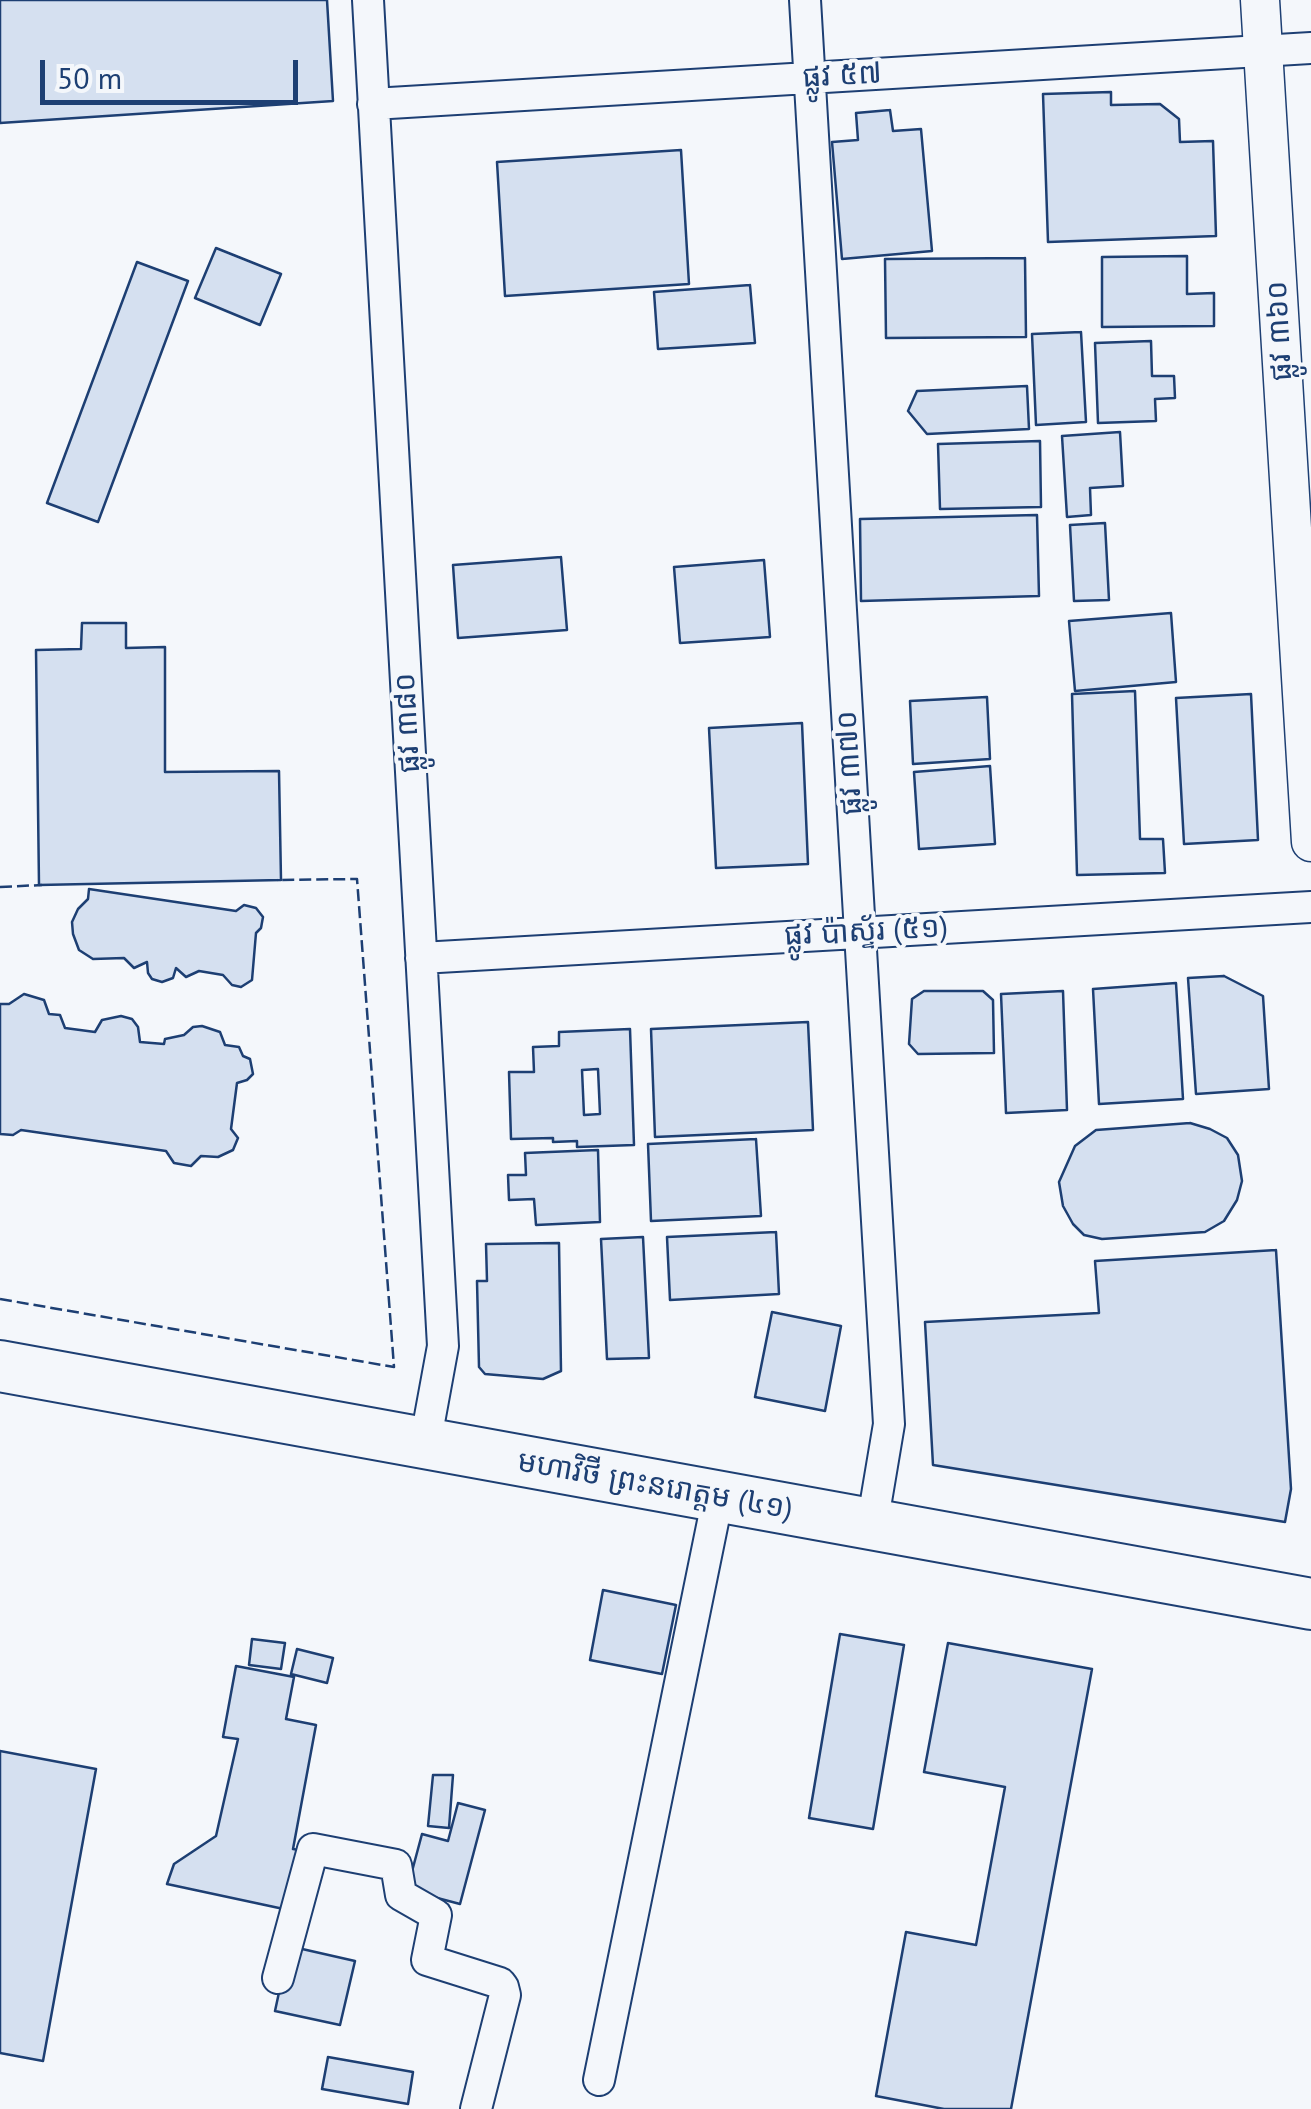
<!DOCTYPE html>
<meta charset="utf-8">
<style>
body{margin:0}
#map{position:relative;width:1311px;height:2109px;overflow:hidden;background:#f4f7fb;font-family:"PT Sans",sans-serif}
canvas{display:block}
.scale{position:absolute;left:40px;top:60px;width:258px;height:45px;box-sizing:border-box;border:5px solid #1d3f73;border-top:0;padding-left:12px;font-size:30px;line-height:35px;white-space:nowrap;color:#1d3f73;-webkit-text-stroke:8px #f4f7fb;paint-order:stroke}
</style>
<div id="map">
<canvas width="1311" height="2109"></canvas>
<div class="scale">50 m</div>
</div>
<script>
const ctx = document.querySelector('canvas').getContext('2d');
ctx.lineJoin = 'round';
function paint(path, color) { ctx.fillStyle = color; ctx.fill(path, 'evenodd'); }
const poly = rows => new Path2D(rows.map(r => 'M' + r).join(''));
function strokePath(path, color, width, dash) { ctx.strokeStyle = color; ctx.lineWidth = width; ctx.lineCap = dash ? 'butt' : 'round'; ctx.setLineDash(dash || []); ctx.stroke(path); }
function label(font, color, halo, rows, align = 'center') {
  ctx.font = font + ' "PT Sans","Noto Sans Khmer",sans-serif'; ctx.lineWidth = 8; ctx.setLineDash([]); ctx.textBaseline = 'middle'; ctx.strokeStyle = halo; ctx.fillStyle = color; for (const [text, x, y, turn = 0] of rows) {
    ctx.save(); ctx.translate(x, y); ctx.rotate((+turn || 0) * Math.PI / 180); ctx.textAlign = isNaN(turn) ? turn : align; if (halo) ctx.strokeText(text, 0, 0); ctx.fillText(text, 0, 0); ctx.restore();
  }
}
const building = poly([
 [0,0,327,0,333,101,0,123,0,0],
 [1111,92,1111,105,1160,104,1179,119,1180,142,1213,141,1216,236,1048,242,1043,94,1111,92],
 [890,110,893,131,921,129,932,251,842,259,832,142,858,140,856,113,890,110],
 [681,150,689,284,505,296,497,162,681,150],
 [216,248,281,274,260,325,195,298,216,248],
 [1187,256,1187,294,1214,293,1214,326,1102,327,1102,257,1187,256],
 [1025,258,1026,337,886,338,885,259,1025,258],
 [137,262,188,281,98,522,47,503,137,262],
 [750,285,755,343,658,349,654,292,750,285],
 [1081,332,1086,422,1036,425,1032,334,1081,332],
 [1151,341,1152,376,1174,376,1175,398,1155,399,1156,421,1098,423,1095,343,1151,341],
 [1027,386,1029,429,927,434,908,411,917,391,1027,386],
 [1120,432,1123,486,1090,488,1091,515,1067,517,1062,436,1120,432],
 [1040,441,1041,507,940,509,938,444,1040,441],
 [1037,515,1039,596,861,601,860,519,1037,515],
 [1105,523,1109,600,1074,601,1070,525,1105,523],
 [561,557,567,630,458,638,453,565,561,557],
 [764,560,770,637,680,643,674,567,764,560],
 [1171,613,1176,682,1075,691,1069,621,1171,613],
 [82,623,126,623,126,648,165,647,165,772,279,771,281,880,39,885,36,650,81,649,82,623],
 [1135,691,1140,839,1163,839,1165,873,1077,875,1072,694,1135,691],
 [1251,694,1258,840,1184,844,1176,698,1251,694],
 [987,697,990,759,913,764,910,701,987,697],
 [802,723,808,864,716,868,709,728,802,723],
 [990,766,995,844,919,849,914,772,990,766],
 [89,889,236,911,244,905,256,908,263,917,261,928,256,933,252,980,241,987,232,985,223,975,199,971,186,977,176,968,173,978,162,982,152,979,148,973,147,962,134,968,124,958,93,959,79,950,73,934,72,922,78,909,88,899,89,889],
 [1224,976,1263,996,1269,1089,1196,1094,1188,978,1224,976],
 [1176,983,1183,1099,1099,1104,1093,989,1176,983],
 [924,991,983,991,993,1000,994,1053,918,1054,909,1044,912,999,924,991],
 [1063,991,1067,1110,1006,1113,1001,994,1063,991],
 [24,994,44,1000,49,1014,60,1015,65,1028,95,1032,102,1020,121,1016,132,1019,138,1027,140,1042,164,1044,165,1039,184,1035,193,1027,202,1026,220,1032,225,1045,239,1047,243,1056,250,1059,253,1074,247,1080,237,1083,231,1129,238,1138,233,1150,218,1157,201,1156,191,1166,174,1163,166,1151,21,1130,13,1135,0,1134,0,1004,9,1004,24,994],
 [808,1022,813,1130,655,1137,651,1029,808,1022],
 [630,1029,634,1145,577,1147,577,1141,553,1142,553,1138,511,1139,509,1072,534,1072,533,1047,559,1046,559,1032,630,1029],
 [598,1069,600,1114,584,1115,582,1070,598,1069],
 [1190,1123,1210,1129,1227,1138,1238,1155,1242,1181,1237,1200,1224,1221,1205,1232,1102,1239,1084,1235,1073,1224,1063,1206,1059,1182,1075,1146,1096,1130,1190,1123],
 [756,1139,761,1216,651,1221,648,1144,756,1139],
 [598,1150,600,1222,536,1225,534,1199,509,1200,508,1175,526,1175,525,1153,598,1150],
 [776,1232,779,1294,670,1300,667,1237,776,1232],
 [643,1237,649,1358,607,1359,601,1239,643,1237],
 [559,1243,561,1371,543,1379,485,1374,479,1367,477,1281,487,1281,486,1244,559,1243],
 [1276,1250,1291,1489,1285,1522,933,1465,925,1322,1099,1313,1095,1261,1276,1250],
 [772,1312,841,1326,825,1411,755,1397,772,1312],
 [603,1590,676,1605,662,1674,590,1660,603,1590],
 [840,1634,904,1645,873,1829,809,1818,840,1634],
 [252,1639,285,1643,281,1669,249,1665,252,1639],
 [948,1643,1092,1669,1011,2109,944,2109,876,2096,906,1932,976,1945,1005,1787,924,1772,948,1643],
 [297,1649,333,1658,327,1683,291,1674,297,1649],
 [236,1666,294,1677,286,1719,316,1725,293,1849,304,1851,293,1911,167,1884,174,1864,216,1836,238,1739,223,1737,236,1666],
 [0,1751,96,1769,43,2061,0,2053,0,1751],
 [433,1775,453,1775,449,1828,428,1826,433,1775],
 [458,1803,485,1810,460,1904,407,1890,422,1834,448,1841,458,1803],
 [289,1946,355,1961,340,2025,275,2011,289,1946],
 [328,2057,413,2072,408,2104,322,2089,328,2057]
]);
paint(building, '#d5e0f0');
strokePath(building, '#1d3f73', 2.5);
const minor = poly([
 [368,0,443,1346,425,1444],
 [805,0,889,1424,872,1525],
 [373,104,1311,48],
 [421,958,1311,907],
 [278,1978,313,1849,396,1865,401,1895,436,1915,427,1960,500,1983,503,1987,505,1995,476,2109],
 [599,2080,718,1497]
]);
const tertiary = poly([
 [1260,0,1311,842]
]);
const primary = poly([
 [0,1366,1311,1604]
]);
strokePath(minor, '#1d3f73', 34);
strokePath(tertiary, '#1d3f73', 41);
strokePath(primary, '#1d3f73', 54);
strokePath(minor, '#f4f7fb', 30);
strokePath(tertiary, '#f4f7fb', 38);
strokePath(primary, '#f4f7fb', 50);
strokePath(poly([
 [0,887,42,885],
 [0,1299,394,1367,357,879,277,880]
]), '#1d3f73', 2.5, [12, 5]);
label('30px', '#1d3f73', '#f4f7fb', [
 ["ផ្លូវ ៥៧",842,76,-3],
 ["ផ្លូវ ៣៦០",1280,331,-93],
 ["ផ្លូវ ៣៨០",408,723,-93],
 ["ផ្លូវ ៣៧០",850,763,-93],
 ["ផ្លូវ ប៉ាស្ទ័រ (៥១)",866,932,-3],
 ["មហាវិថី ព្រះនរោត្តម (៤១)",655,1486,10]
]);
</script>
